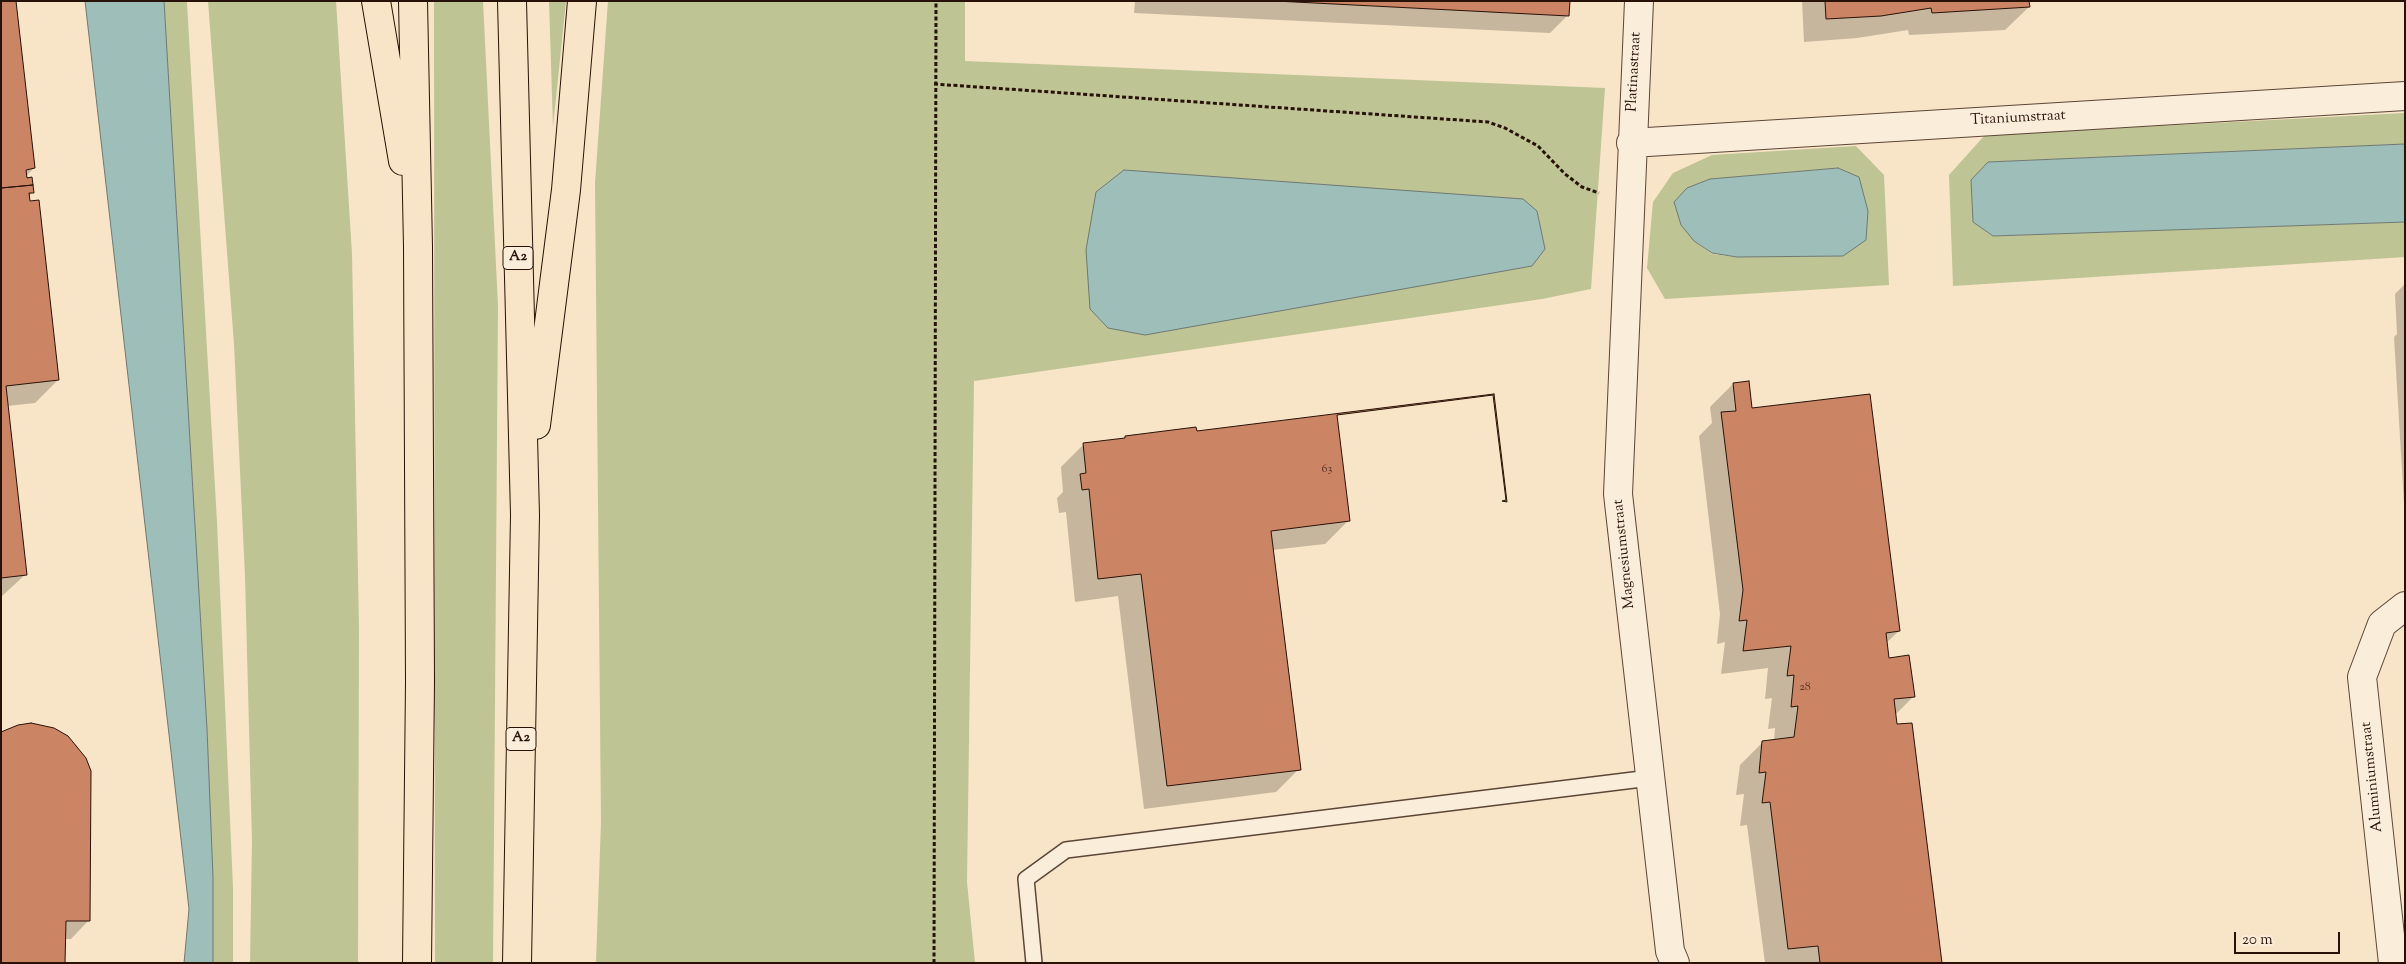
<!DOCTYPE html>
<style>
body{margin:0}
#map{position:relative;width:2406px;height:964px;overflow:hidden;background:#f8e4c6;font-family:"Sorts Mill Goudy",serif}
canvas{display:block}
.frame{position:absolute;inset:0;border:2px solid #281208;pointer-events:none}
.scale{position:absolute;left:2234px;top:932px;width:106px;height:22px;box-sizing:border-box;border:2px solid #281208;border-top:0;padding-left:6px;font-size:15px;line-height:18px;white-space:nowrap;color:#281208;-webkit-text-stroke:4px #faedda;paint-order:stroke}
</style>
<div id="map">
<canvas width="2406" height="964"></canvas>
<div class="frame"></div>
<div class="scale">20 m</div>
</div>
<script>
const ctx = document.querySelector('canvas').getContext('2d');
ctx.lineJoin = 'round';
function paint(path, color) { ctx.fillStyle = color; ctx.fill(path, 'evenodd'); }
const poly = rows => new Path2D(rows.map(r => 'M' + r).join(''));
function strokePath(path, color, width, dash) { ctx.strokeStyle = color; ctx.lineWidth = width; ctx.lineCap = dash ? 'butt' : 'round'; ctx.setLineDash(dash || []); ctx.stroke(path); }
function label(font, color, halo, rows, align = 'center') {
  ctx.font = font + ' "Sorts Mill Goudy",serif'; ctx.lineWidth = 5; ctx.setLineDash([]); ctx.textBaseline = 'middle'; ctx.strokeStyle = halo; ctx.fillStyle = color; for (const [text, x, y, turn = 0] of rows) {
    ctx.save(); ctx.translate(x, y); ctx.rotate((+turn || 0) * Math.PI / 180); ctx.textAlign = isNaN(turn) ? turn : align; if (halo) ctx.strokeText(text, 0, 0); ctx.fillText(text, 0, 0); ctx.restore();
  }
}
paint(poly([
 [164,1,187,1,187,3,217,522,233,888,233,963,211,963,207,729],
 [208,1,336,1,352,254,359,629,358,963,250,963,252,841,245,576,234,344],
 [434,1,483,1,498,306,493,963,435,963],
 [549,1,566,1,553,127],
 [608,1,965,1,965,61,1605,88,1591,289,1542,299,974,381,967,882,975,963,596,963,601,822,595,183],
 [2405,113,2405,144,1989,162,1971,180,1973,222,1993,236,2405,222,2405,257,1953,286,1949,175,1985,135],
 [1856,146,1884,175,1889,285,1665,299,1647,268,1653,202,1673,173,1712,155],
 [1838,168,1859,177,1737,257,1712,254,1694,241,1710,179]
]), '#bec494');
const water = poly([
 [85,1,164,1,207,729,213,877,213,963,184,963,189,909,85,1],
 [2405,144,2405,222,1993,236,1973,222,1971,180,1988,162,2405,144],
 [1838,168,1859,177,1868,211,1866,240,1843,256,1737,257,1712,253,1694,241,1681,225,1674,202,1687,188,1710,179,1838,168],
 [1124,170,1523,199,1537,211,1545,249,1532,266,1145,335,1108,328,1090,309,1086,250,1096,192,1124,170]
]);
paint(water, '#9ebeba');
strokePath(water, '#6f7973', 1);
paint(poly([
 [1,1,34,168,26,176,33,192,28,197,58,380,35,403,7,406,26,574,1,597],
 [1135,1,1569,1,1568,15,1550,33,1134,13],
 [1802,1,2028,1,2029,7,2005,30,1909,35,1908,30,1857,38,1804,42],
 [2405,284,2405,504,2404,504,2394,337,2397,334,2395,294],
 [1733,384,1899,631,1886,643,1888,659,1914,696,1895,715,1940,963,1765,963,1747,825,1740,826,1744,794,1736,795,1740,765,1763,742,1774,741,1775,728,1768,729,1772,698,1765,699,1768,668,1721,674,1725,642,1717,644,1720,614,1699,436,1712,423,1710,407],
 [1196,432,1348,521,1325,544,1272,550,1299,769,1276,792,1144,809,1118,596,1075,602,1066,512,1059,513,1057,498,1063,492,1061,467,1084,444],
 [61,732,77,746,90,771,89,920,71,939,64,939]
]), '#0003');
const building = poly([
 [1,1,16,1,35,168,26,170,27,178,32,177,33,185,1,188,1,1],
 [1275,1,1570,1,1569,16,1275,1],
 [1825,1,2029,1,2030,7,1932,13,1931,8,1881,16,1826,19,1825,1],
 [33,185,34,193,29,193,30,201,39,200,59,380,6,386,27,575,1,578,1,188,33,185],
 [1749,381,1752,408,1870,394,1900,631,1886,633,1889,658,1909,655,1915,697,1894,699,1897,724,1912,723,1942,963,1820,963,1818,946,1788,949,1770,802,1762,803,1766,772,1759,773,1762,741,1794,737,1798,706,1791,707,1794,675,1787,676,1791,646,1743,651,1747,620,1739,621,1743,590,1721,412,1736,411,1733,383,1749,381],
 [1494,394,1507,502,1502,501,1506,500,1493,395,1337,415,1350,521,1271,531,1301,770,1167,786,1141,574,1098,579,1089,489,1082,490,1080,474,1086,473,1083,443,1125,438,1125,436,1196,427,1197,431,1494,394],
 [31,723,54,728,68,736,86,758,91,771,90,921,66,921,65,963,1,963,1,732,18,725,31,723]
]);
paint(building, '#cb8464');
strokePath(building, '#281208', 1);
const service = poly([
 [1034,963,1026,879,1066,850,1650,778]
]);
const minor = poly([
 [1639,1,1618,494,1670,951,1675,963],
 [1631,143,2405,96],
 [2393,963,2362,677,2382,624,2405,606]
]);
const motorway = poly([
 [376,1,403,161],
 [413,1,418,247,420,682,417,963],
 [512,1,525,515,517,963],
 [536,425,566,190,582,1]
]);
strokePath(service, '#5c4638', 18);
strokePath(minor, '#5c4638', 30);
strokePath(motorway, '#281208', 30);
strokePath(poly([
 [934,84,1488,122,1505,128,1538,146,1565,174,1582,187,1599,193],
 [934,963,936,1]
]), '#281208', 3, [4, 2.5]);
strokePath(service, '#faedda', 15);
strokePath(minor, '#faedda', 28);
strokePath(motorway, '#f8e4c6', 28);
label('12px', '#512e1f', null, [
 ["63",1327,470],
 ["28",1805,688]
]);
for (const [x, y, w] of [
 [518,258,30],
 [521,739,30]
]) { const box = new Path2D(); box.roundRect(x - w / 2, y - 11.5, w, 23, 4); ctx.fillStyle = '#faedda'; ctx.fill(box); strokePath(box, '#281208', 1); }
label('bold 14px', '#281208', null, [
 ["A2",518,258],
 ["A2",521,739]
]);
label('15px', '#281208', '#faedda', [
 ["Platinastraat",1635,72,-87],
 ["Titaniumstraat",2018,119,-3],
 ["Magnesiumstraat",1625,554,-96],
 ["Aluminiumstraat",2373,777,-96]
]);
</script>
